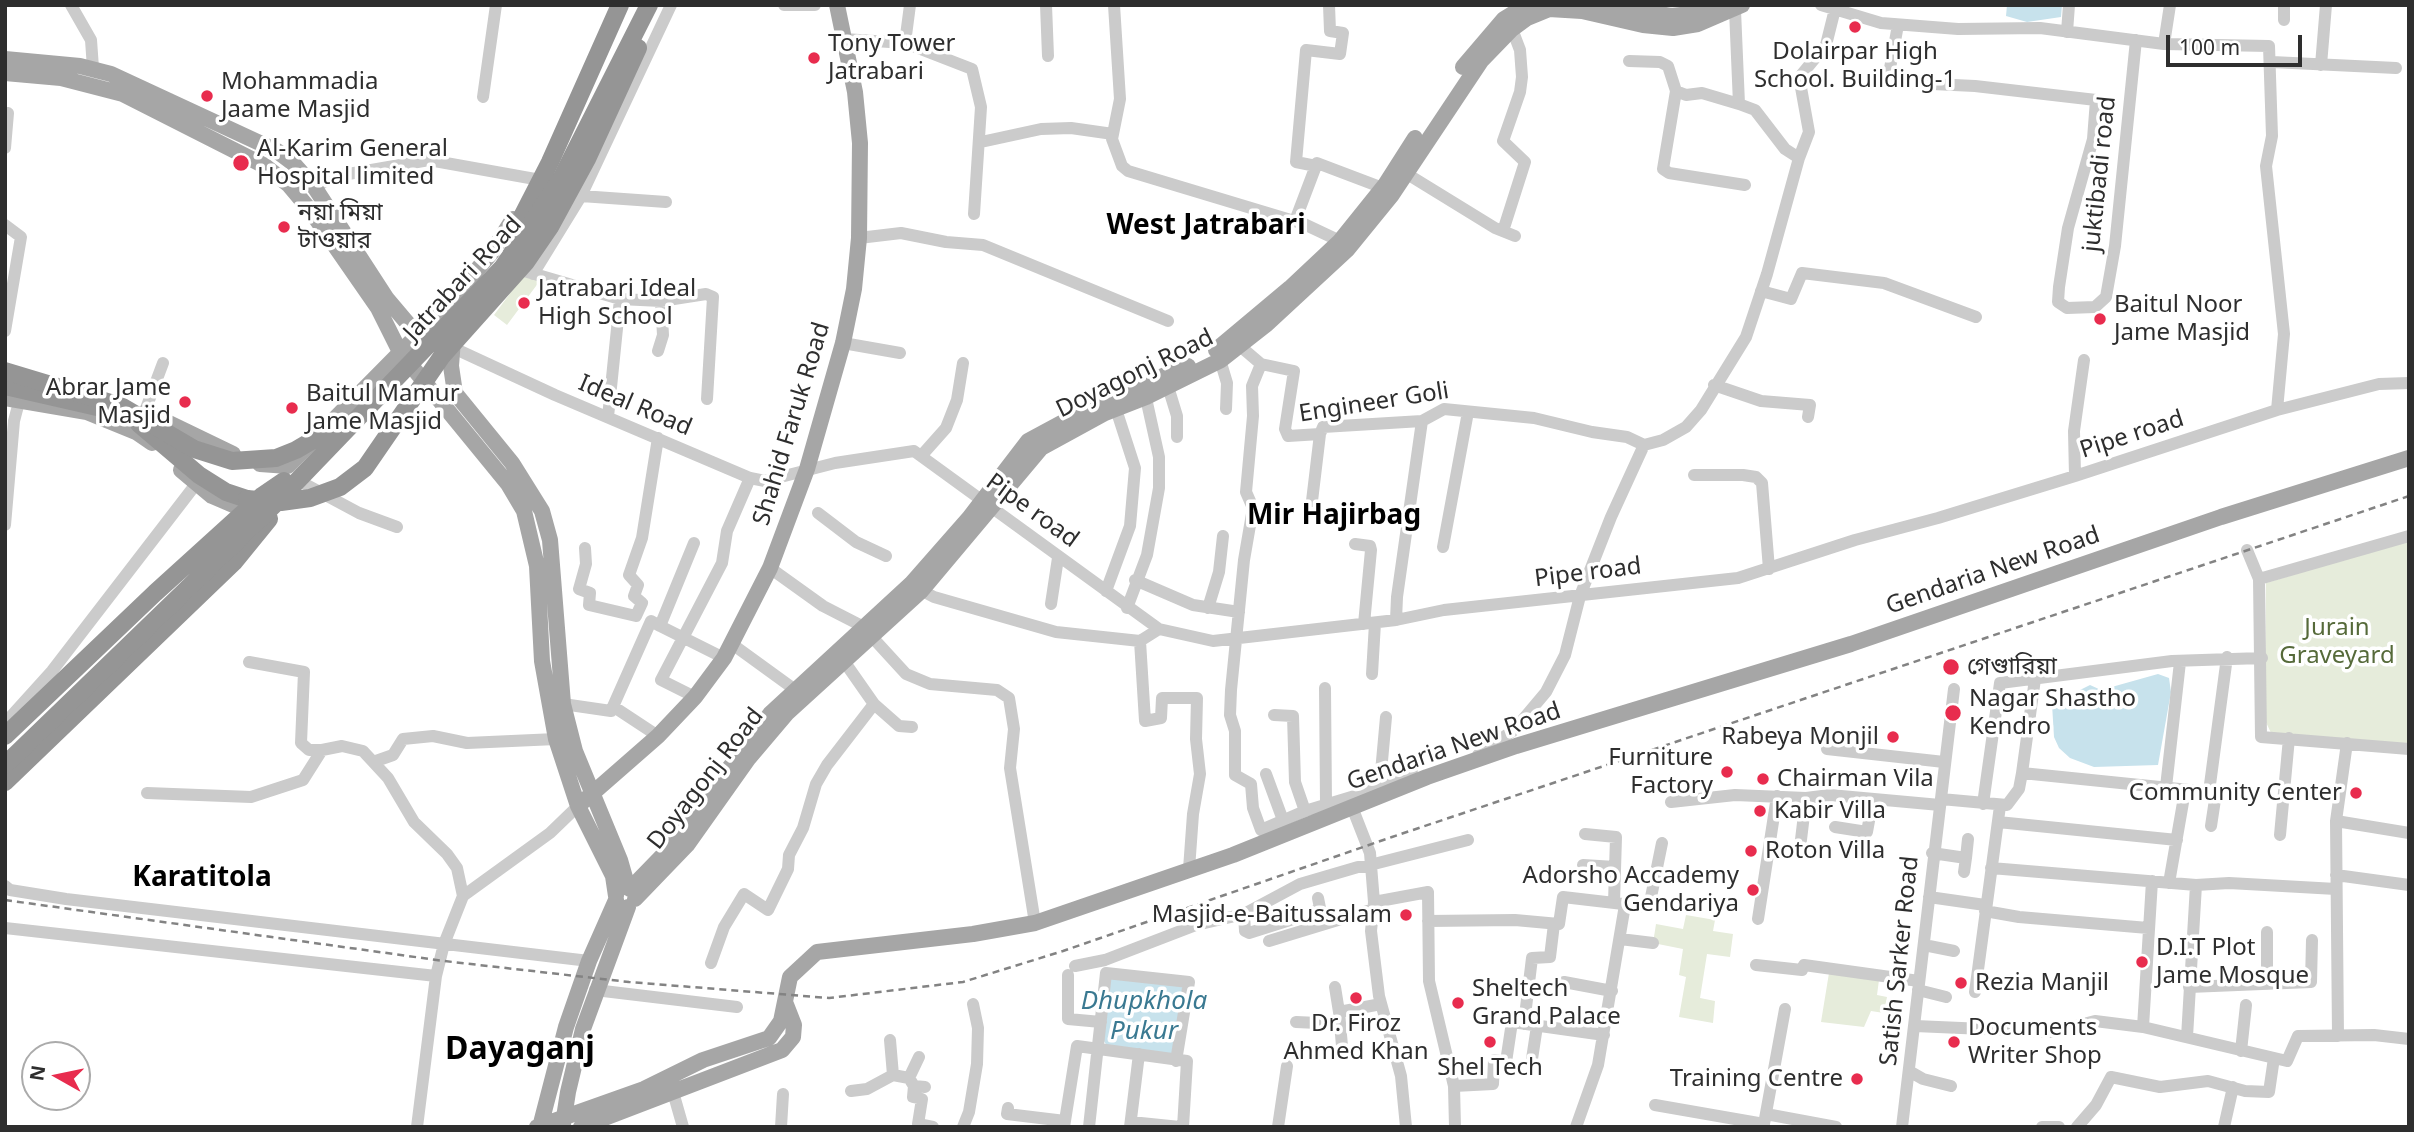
<!DOCTYPE html>
<meta charset="utf-8">
<style>
body{margin:0}
#map{position:relative;width:2414px;height:1132px;overflow:hidden;background:#fff;font-family:"Noto Sans",sans-serif}
canvas{display:block}
.frame{position:absolute;inset:0;border:7px solid #2e2e2e;pointer-events:none}
.north{position:absolute;left:21px;top:1041px;width:70px;height:70px;box-sizing:border-box;background:#fff;border:2px solid #ababab;border-radius:50%;rotate:279deg;font-size:19px;font-weight:700;line-height:28px;text-align:center;color:#2e2e2e}
.north::after{content:'';display:block;margin:auto;width:24px;height:32px;background:#e82c4e;clip-path:polygon(50% 0,100% 100%,50% 72%,0 100%)}
.scale{position:absolute;left:2166px;top:35px;width:136px;height:32px;box-sizing:border-box;border:4px solid #2e2e2e;border-top:0;padding-left:9px;font-size:21px;line-height:24px;white-space:nowrap;color:#2e2e2e;-webkit-text-stroke:5px #fff;paint-order:stroke}
</style>
<div id="map">
<canvas width="2414" height="1132"></canvas>
<div class="frame"></div>
<div class="north">N</div>
<div class="scale">100 m</div>
</div>
<script>
const ctx = document.querySelector('canvas').getContext('2d');
ctx.lineJoin = 'round';
function paint(path, color) { ctx.fillStyle = color; ctx.fill(path, 'evenodd'); }
const poly = rows => new Path2D(rows.map(r => 'M' + r).join(''));
function strokePath(path, color, width, dash) { ctx.strokeStyle = color; ctx.lineWidth = width; ctx.lineCap = dash ? 'butt' : 'round'; ctx.setLineDash(dash || []); ctx.stroke(path); }
function label(font, color, halo, rows, align = 'center') {
  ctx.font = font + ' "Noto Sans","Noto Sans Bengali",sans-serif'; ctx.lineWidth = 7; ctx.setLineDash([]); ctx.textBaseline = 'middle'; ctx.strokeStyle = halo; ctx.fillStyle = color; for (const [text, x, y, turn = 0] of rows) {
    ctx.save(); ctx.translate(x, y); ctx.rotate((+turn || 0) * Math.PI / 180); ctx.textAlign = isNaN(turn) ? turn : align; if (halo) ctx.strokeText(text, 0, 0); ctx.fillText(text, 0, 0); ctx.restore();
  }
}
paint(poly([
 [526,272,539,282,507,325,494,315],
 [2409,540,2409,744,2271,733,2265,720,2266,583],
 [1686,915,1715,920,1713,931,1733,934,1730,957,1707,954,1700,998,1715,1001,1713,1023,1679,1017,1686,977,1679,975,1683,949,1653,943,1656,924,1683,929],
 [1829,973,1879,980,1877,995,1887,997,1884,1013,1871,1011,1864,1027,1821,1022]
]), '#e6ecdb');
paint(poly([
 [2007,5,2062,5,2061,17,2027,22,2006,16],
 [2158,674,2169,678,2171,692,2158,765,2094,767,2070,758,2059,748,2054,737,2052,704,2090,685,2101,690],
 [1109,976,1185,985,1174,1057,1109,1049,1102,1038]
]), '#c7e2ec');
strokePath(poly([
 [71,5,91,40,93,68],
 [784,5,815,5],
 [1046,5,1048,56],
 [1114,5,1120,99,1112,139,1122,166,1128,171,1304,224,1340,241],
 [1821,5,1881,23,1958,29,2040,28,2164,44,2269,46,2272,136,2266,166,2284,334,2277,410],
 [2284,5,2284,20],
 [1898,25,1888,79,1890,82,1975,86,2096,100,2093,139,2068,228,2059,287,2058,302,2067,308,2095,307,2106,297,2115,246,2136,40],
 [2067,32,2069,5],
 [844,39,905,43,972,69,981,107,974,214],
 [905,43,910,5],
 [2164,44,2170,5],
 [1629,61,1660,62,1668,66,1676,91,1686,95,1702,93,1739,104],
 [2272,62,2396,68],
 [2321,65,2326,5],
 [1676,91,1663,169,1669,173,1745,185],
 [483,97,496,5],
 [981,142,1041,129,1071,128,1113,134],
 [5,148,8,113],
 [1799,158,1809,132,1800,82,1802,74,1826,45,1835,9],
 [1316,166,1296,162,1306,50,1340,54,1343,33,1330,31,1329,5],
 [1399,169,1495,228,1515,236],
 [315,188,331,177,429,160,535,179],
 [581,196,666,202],
 [1295,221,1317,163,1383,188],
 [5,225,21,237,5,331],
 [1503,231,1525,162,1503,141,1520,92,1522,77,1520,50,1512,29],
 [859,238,901,233,946,242,983,245,1168,321],
 [514,268,620,299,661,301,706,294,713,297,707,399],
 [533,274,581,196,671,5],
 [1761,291,1791,299,1802,273,1884,283,1976,317],
 [1234,341,1261,364,1294,371,1285,429,1288,436,1320,434,1323,427,1422,421,1444,409,1534,418,1592,432,1627,437,1644,445],
 [843,343,900,353],
 [447,345,555,395,750,478,765,481,835,463,914,451,1159,629,1213,641,1396,620,1444,610,1738,578,1855,540,1938,518,2075,476,2277,410,2379,384,2409,383],
 [658,351,663,335,661,301],
 [1218,353,1227,383,1226,409],
 [1261,364,1252,386,1253,416,1246,492,1253,508,1244,560,1231,690,1230,715,1235,731,1235,775,1251,784,1253,808,1261,830,1305,811,1358,795,1412,770],
 [1166,380,1177,416,1177,437],
 [1714,385,1761,401,1810,405,1808,417],
 [145,411,163,363],
 [608,417,620,299],
 [922,455,946,428,957,400,963,363],
 [1694,475,1743,475,1756,477,1762,483,1769,569],
 [2075,476,2074,431,2084,360],
 [303,483,359,513,397,527],
 [1312,501,1320,434],
 [818,513,856,542,886,556],
 [5,525,14,421,19,402],
 [1355,544,1370,546,1371,550,1364,624],
 [1443,547,1468,412],
 [585,548,586,564,579,589,590,593,589,605,636,616,642,603,634,596,638,585,629,575,642,538,658,438],
 [2247,550,2259,579,2261,737,2409,749],
 [770,568,823,606,862,626,906,674,930,684,997,690,1009,698,1014,729,1010,768,1035,923],
 [2259,579,2409,536],
 [1135,580,1193,605,1239,612],
 [915,587,934,597,1056,632,1140,641,1159,629],
 [1106,591,1130,526,1135,468,1114,403],
 [1051,604,1058,558],
 [1127,608,1147,555,1159,488,1159,457,1144,389],
 [1208,608,1219,572,1223,536],
 [1396,620,1397,597,1422,421],
 [660,626,724,658],
 [1140,641,1145,721,1161,718,1162,698,1197,698,1196,739,1200,774,1193,814,1189,869],
 [732,644,794,689],
 [839,654,874,704,899,726,912,727],
 [249,662,304,672,301,743,309,750,322,750],
 [1372,674,1375,623],
 [1325,688,1326,804],
 [695,697,661,680,722,563,727,531,750,478],
 [563,704,611,711,651,621,660,626,694,543],
 [614,707,658,736],
 [1274,715,1293,716,1295,782,1305,811],
 [5,723,52,671,196,484],
 [1827,749,1944,762],
 [1478,755,1514,730,1546,692,1565,655,1580,596,1611,517,1644,445,1663,440,1686,427,1701,410,1746,337,1767,274,1799,158,1785,149,1755,110,1739,104,1735,10,1727,5],
 [376,761,393,755,403,739,433,736,467,743,556,739],
 [2022,773,2035,679],
 [1266,774,1284,823],
 [1380,783,1386,717],
 [2166,787,2180,662],
 [2209,792,2227,657],
 [2209,792,2216,793,2211,826],
 [147,793,251,797,303,780,322,750,342,746,363,751,388,778,414,822,447,854,457,868,463,896],
 [1941,799,2007,805,2019,789,2022,773,2209,792],
 [1671,802,1735,795,1806,798,1830,795,1940,805],
 [1983,804,2000,683,2172,661,2262,658],
 [1352,807,1370,853,1374,902,1428,892,1429,981,1454,1086,1455,1127],
 [2336,821,2409,833],
 [1998,822,2177,840],
 [1835,827,1867,832,1873,799],
 [1585,834,1616,837,1614,903],
 [2280,835,2289,738],
 [1800,848,1806,798],
 [1932,853,1966,858,1964,872],
 [1966,858,1968,839],
 [1370,865,1468,840],
 [1583,865,1615,867],
 [1991,868,2196,885,2229,883,2336,889],
 [2336,875,2409,885],
 [2169,883,2185,791],
 [5,886,10,890,66,899,589,961],
 [1929,897,1985,905],
 [1374,902,1371,931,1379,996,1401,1076,1406,1127],
 [1985,911,2019,917,2148,928],
 [1244,914,1245,931,1249,933,1312,913,1320,908,1318,898],
 [1758,919,1777,796],
 [1428,921,1515,920,1559,924,1563,897,1649,907,1662,843],
 [5,928,436,976],
 [2267,932,2267,982],
 [1620,939,1653,943],
 [1269,941,1374,909],
 [1924,945,1954,951],
 [711,963,724,927,744,894,768,910,788,869,789,855,803,828,816,784,827,765,874,704],
 [1756,965,1802,970,1804,965,1919,981],
 [1075,966,1105,960,1196,925,1244,914,1300,884,1358,867,1370,867],
 [1068,975,1068,1019,1101,1022],
 [1564,982,1612,991],
 [1335,987,1339,1012],
 [2189,987,2311,982,2312,940],
 [595,990,737,1007],
 [1918,990,1946,997],
 [1975,992,2000,806],
 [1296,1022,1340,1024],
 [1524,1024,1532,958,1550,957,1554,924],
 [1915,1026,2053,1032,2095,1021,2143,1027,2287,1061,2298,1036,2374,1035,2409,1039],
 [2143,1027,2152,881],
 [2338,1036,2336,821,2347,743],
 [2187,1037,2196,885],
 [890,1040,893,1075,909,1078,914,1086,925,1087],
 [1342,1046,1339,1012,1381,1004],
 [2241,1051,2246,1005],
 [1532,1059,1537,1026],
 [1909,1071,1923,1079,1951,1086],
 [909,1078,919,1057],
 [914,1086,913,1097,922,1099,918,1124,933,1127],
 [1454,1086,1493,1084,1494,1060,1506,1062,1512,1022,1604,1035],
 [851,1091,867,1089,893,1075],
 [673,1092,683,1127],
 [1655,1105,1764,1124,1785,1009],
 [1008,1108,1007,1114,1065,1121],
 [1766,1114,1836,1127],
 [1131,1122,1180,1127],
 [417,1127,436,976,444,944,463,896,550,833,578,806],
 [781,1127,783,1094],
 [963,1127,969,1112,977,1064,978,1028,973,1004],
 [1064,1127,1077,1046,1187,1061,1183,1127],
 [1089,1127,1106,973,1189,982,1176,1061],
 [1130,1127,1139,1054],
 [1278,1127,1287,1066],
 [1576,1127,1598,1065,1625,905],
 [1902,1127,1954,689],
 [2042,1127,2059,1127],
 [2077,1127,2096,1105,2111,1077,2160,1087,2208,1081,2245,1091,2269,1092,2274,1058],
 [2224,1127,2233,1087]
]), '#cbcbcb', 12);
strokePath(poly([
 [1605,5,1671,16,1691,14,1715,5],
 [5,59,80,66,111,74,277,151,293,163,315,188,387,299,409,325,429,337],
 [1463,67,1504,19,1527,5],
 [5,73,61,78,123,94,265,166,289,185,310,210,378,308,400,352,508,484,524,511,537,566,542,661,556,739,578,806,613,876,616,896],
 [453,340,451,366,455,393,512,463,542,511,550,540,563,704,575,751,620,860,628,888],
 [1216,350,1290,288,1340,241,1385,185,1415,138],
 [5,398,87,412,136,432,152,443],
 [146,412,233,454],
 [260,464,288,466,450,302,492,252,513,219],
 [181,470,212,496,254,514],
 [578,806,658,736,695,697,724,658,770,568,807,469,843,343,854,289,859,238,860,143,855,92,837,5],
 [630,889,664,854,770,714,911,584,969,518,1028,441,1106,399,1188,366],
 [635,899,687,845,748,759,787,713,921,591,1041,448,1105,413,1146,397,1221,360,1267,324,1347,250,1391,196,1481,61,1512,29,1527,18,1549,9,1582,11,1643,25,1673,28,1698,24,1742,5],
 [563,1124,568,1092,583,1029,628,907],
 [537,1127,644,1089,703,1060,769,1038,781,1021,790,977,817,952,973,934,1035,923,1233,855,1427,777,1516,746,1851,644,2221,517,2409,458],
 [540,1127,566,1027,589,961,616,900],
 [581,1127,782,1050,793,1037,794,1025,785,1002]
]), '#a6a6a6', 16);
strokePath(poly([
 [511,238,550,162,620,5],
 [5,386,97,407],
 [139,424,199,475,226,492,247,499],
 [5,782,234,562,269,519]
]), '#959595', 18);
strokePath(poly([
 [5,900,444,961,629,982,829,998,963,982,1063,951,1392,837,2409,496]
]), '#838383', 2.5, [7, 5]);
strokePath(poly([
 [5,371,121,406,194,449,232,461,276,458,296,450,335,427],
 [247,499,281,502,310,498,340,487,365,468,442,356,526,262,550,227,587,159,638,48],
 [5,736,155,593,262,496,284,481],
 [5,765,278,501,503,267,562,177,649,5]
]), '#959595', 18);
for (const [x, y, r, color] of [
 [1855,27,7,"#e82c4e"],
 [814,58,7,"#e82c4e"],
 [207,96,7,"#e82c4e"],
 [241,163,9,"#e82c4e"],
 [284,227,7,"#e82c4e"],
 [524,303,7,"#e82c4e"],
 [2100,319,7,"#e82c4e"],
 [185,402,7,"#e82c4e"],
 [292,408,7,"#e82c4e"],
 [1951,667,9,"#e82c4e"],
 [1953,713,9,"#e82c4e"],
 [1893,737,7,"#e82c4e"],
 [1727,772,7,"#e82c4e"],
 [1763,779,7,"#e82c4e"],
 [2356,793,7,"#e82c4e"],
 [1760,811,7,"#e82c4e"],
 [1751,851,7,"#e82c4e"],
 [1753,890,7,"#e82c4e"],
 [1406,915,7,"#e82c4e"],
 [2142,962,7,"#e82c4e"],
 [1961,983,7,"#e82c4e"],
 [1356,998,7,"#e82c4e"],
 [1458,1003,7,"#e82c4e"],
 [1490,1042,7,"#e82c4e"],
 [1954,1042,7,"#e82c4e"],
 [1857,1079,7,"#e82c4e"]
]) { const dot = new Path2D(); dot.arc(x, y, r, 0, 2 * Math.PI); ctx.fillStyle = color; ctx.fill(dot); strokePath(dot, '#fff', 2.5); }
label('24px', '#2e2e2e', '#fff', [
 ["Tony Tower",828,44],
 ["Jatrabari",828,72],
 ["Dolairpar High",1855,52,"center"],
 ["School. Building-1",1855,80,"center"],
 ["Mohammadia",221,82],
 ["Jaame Masjid",221,110],
 ["Al-Karim General",257,149],
 ["Hospital limited",257,177],
 ["নয়া মিয়া",298,213],
 ["টাওয়ার",298,241],
 ["Jatrabari Ideal",538,289],
 ["High School",538,317],
 ["Baitul Noor",2114,305],
 ["Jame Masjid",2114,333],
 ["Abrar Jame",171,388,"right"],
 ["Masjid",171,416,"right"],
 ["Baitul Mamur",306,394],
 ["Jame Masjid",306,422],
 ["গেণ্ডারিয়া",1967,667],
 ["Nagar Shastho",1969,699],
 ["Kendro",1969,727],
 ["Rabeya Monjil",1879,737,"right"],
 ["Furniture",1713,758,"right"],
 ["Factory",1713,786,"right"],
 ["Chairman Vila",1777,779],
 ["Community Center",2342,793,"right"],
 ["Kabir Villa",1774,811],
 ["Roton Villa",1765,851],
 ["Adorsho Accademy",1739,876,"right"],
 ["Gendariya",1739,904,"right"],
 ["Masjid-e-Baitussalam",1392,915,"right"],
 ["D.I.T Plot",2156,948],
 ["Jame Mosque",2156,976],
 ["Rezia Manjil",1975,983],
 ["Sheltech",1472,989],
 ["Grand Palace",1472,1017],
 ["Dr. Firoz",1356,1024,"center"],
 ["Ahmed Khan",1356,1052,"center"],
 ["Documents",1968,1028],
 ["Writer Shop",1968,1056],
 ["Shel Tech",1490,1068,"center"],
 ["Training Centre",1843,1079,"right"]
], 'left');
label('24px', '#2e2e2e', '#fff', [
 ["juktibadi road",2100,174,-84],
 ["Jatrabari Road",463,279,-47],
 ["Doyagonj Road",1135,374,-26],
 ["Engineer Goli",1374,403,-9],
 ["Ideal Road",635,406,23],
 ["Shahid Faruk Road",792,424,-73],
 ["Pipe road",2132,435,-18],
 ["Pipe road",1032,511,36],
 ["Gendaria New Road",1993,571,-19],
 ["Pipe road",1588,573,-7],
 ["Gendaria New Road",1454,747,-19],
 ["Doyagonj Road",706,779,-52],
 ["Satish Sarker Road",1900,961,-84]
]);
label('24px', '#566a3a', '#fff', [
 ["Jurain",2337,628],
 ["Graveyard",2337,656]
]);
label('italic 26px', '#3a7991', '#fff', [
 ["Dhupkhola",1144,1002],
 ["Pukur",1144,1032]
]);
label('bold 28px', '#000', '#fff', [
 ["West Jatrabari",1206,226],
 ["Mir Hajirbag",1334,516],
 ["Karatitola",202,878]
]);
label('bold 32px', '#000', '#fff', [
 ["Dayaganj",520,1050]
]);
</script>
